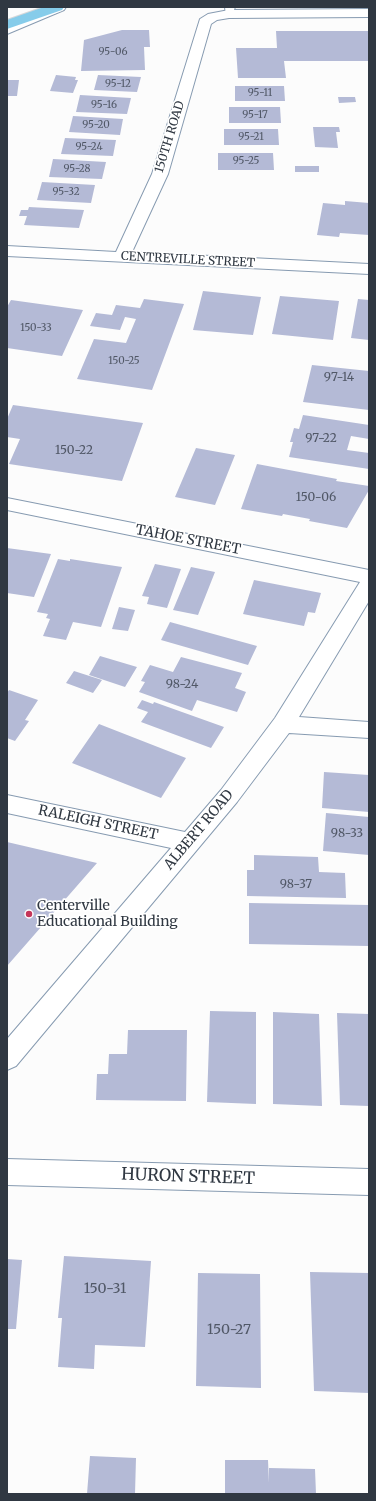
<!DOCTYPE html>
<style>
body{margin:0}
#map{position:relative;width:376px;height:1501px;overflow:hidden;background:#fcfcfc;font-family:Merriweather,serif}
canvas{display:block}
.frame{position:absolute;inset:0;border:8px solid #303842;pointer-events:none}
</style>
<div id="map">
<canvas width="376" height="1501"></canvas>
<div class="frame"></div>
</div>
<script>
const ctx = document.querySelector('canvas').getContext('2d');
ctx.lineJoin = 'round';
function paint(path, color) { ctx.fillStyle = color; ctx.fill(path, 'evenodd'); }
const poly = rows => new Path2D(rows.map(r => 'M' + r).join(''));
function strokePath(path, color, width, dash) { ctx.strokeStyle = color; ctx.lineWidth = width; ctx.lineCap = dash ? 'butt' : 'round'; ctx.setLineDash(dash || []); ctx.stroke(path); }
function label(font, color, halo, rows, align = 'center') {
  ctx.font = font + ' Merriweather,serif'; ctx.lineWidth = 3.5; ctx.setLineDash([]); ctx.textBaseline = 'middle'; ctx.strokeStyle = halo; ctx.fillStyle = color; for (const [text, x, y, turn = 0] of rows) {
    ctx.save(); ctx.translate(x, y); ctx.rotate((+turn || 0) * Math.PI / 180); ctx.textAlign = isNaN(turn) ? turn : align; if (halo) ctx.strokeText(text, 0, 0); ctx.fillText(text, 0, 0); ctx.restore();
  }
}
paint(poly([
 [122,30,149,30,150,47,144,47,145,70,81,71,84,40],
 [276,31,369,31,369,61,284,61,286,78,238,78,236,48,277,48],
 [56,75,76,77,75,80,78,80,73,93,50,91],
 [98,75,141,77,137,92,94,90],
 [7,80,19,80,17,96,7,96],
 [235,86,284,86,285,101,235,101],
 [80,95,131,98,127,114,76,112],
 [338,97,355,97,356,102,339,103],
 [229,107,280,107,281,123,229,123],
 [73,116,123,119,120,135,69,132],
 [313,127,339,127,340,132,336,132,338,148,315,147],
 [224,129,278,129,279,145,224,145],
 [65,138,116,140,113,156,61,154],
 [218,153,273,153,274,170,218,170],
 [53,159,106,162,102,179,49,177],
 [295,166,319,166,319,172,295,172],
 [42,182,95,185,91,203,37,200],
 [345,201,369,203,369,235,340,233,339,237,317,235,323,203,345,205],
 [29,207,84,210,79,228,24,225,27,216,19,216,21,210,28,210],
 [203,291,261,297,253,335,193,330],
 [280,296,339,301,333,340,272,334],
 [144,299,184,304,152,390,77,379,94,339,126,343,136,319,125,317,120,330,90,326,96,313,112,315,116,305,140,308],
 [358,299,369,300,369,340,351,338],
 [11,300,83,310,62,356,7,348,7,307],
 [312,365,369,371,369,410,303,402],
 [13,405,143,423,122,481,9,464,20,439,7,437,7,419],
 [303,415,369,425,369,439,351,436,347,450,369,453,369,469,289,457,293,442,290,442,294,428,299,429],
 [196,448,235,455,215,505,175,497],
 [257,464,337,479,336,481,369,486,369,490,347,528,309,521,310,519,283,514,282,516,241,509],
 [7,548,51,554,34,597,7,593],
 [58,559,70,561,70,559,122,567,101,627,73,622,66,640,43,636,50,619,46,618,48,614,37,612],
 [155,564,181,569,167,608,147,604,149,597,142,596],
 [191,567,215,572,198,615,173,610],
 [254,580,321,593,315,613,308,612,304,626,243,614],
 [119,607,135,610,128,631,112,629],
 [170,622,257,646,248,665,161,640],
 [100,656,137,667,125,687,89,675],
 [181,657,242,673,235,688,246,692,237,712,197,700,192,711,139,692,145,682,141,681,150,665,173,672],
 [74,671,102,680,93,693,66,683],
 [9,690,38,700,25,720,29,721,15,741,7,738,7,693],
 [142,700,153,704,154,702,224,727,211,748,141,722,148,712,137,708],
 [99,724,186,758,161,798,72,763],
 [324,772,369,775,369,812,322,808],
 [326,813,369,817,369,855,323,851],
 [7,842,97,863,7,966],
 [254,855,318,857,319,872,345,873,346,898,247,896,247,870,254,870],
 [249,903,369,905,369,946,249,944],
 [210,1011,256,1012,256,1104,207,1102],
 [273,1012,319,1014,322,1106,273,1104],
 [337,1013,369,1014,369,1106,340,1105],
 [128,1030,187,1030,186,1101,96,1100,97,1074,108,1074,109,1054,127,1054],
 [64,1256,151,1261,145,1347,95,1345,94,1369,58,1367,62,1318,58,1318],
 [7,1259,22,1260,16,1329,7,1329],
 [310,1272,369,1273,369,1393,314,1391],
 [198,1273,260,1274,261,1388,196,1386],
 [90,1456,136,1458,135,1494,87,1494],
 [225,1460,268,1460,269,1483,269,1468,315,1469,316,1494,225,1494]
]), '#b4bad6');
const service = poly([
 [225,7,235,7,232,16,226,16,225,7]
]);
const minor = poly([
 [48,7,66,7,64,10,7,34,7,25,48,7],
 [369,9,369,17,229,18,217,20,211,24,168,174,132,252,369,264,369,274,7,256,7,246,116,252,152,174,200,19,208,14,229,10,369,9],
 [7,498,369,570,369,601,299,717,369,722,369,738,289,733,237,802,16,1066,7,1070,7,1039,171,848,7,813,7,795,185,832,221,790,275,718,360,582,7,510,7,498],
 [7,1159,369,1169,369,1195,7,1185,7,1159]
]);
const trunk = poly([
 [44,7,64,7,62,10,7,29,7,20,44,7]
]);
strokePath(service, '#879bb1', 2);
strokePath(minor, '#879bb1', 2);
strokePath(trunk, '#d6d7d9', 2);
paint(service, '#fff');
paint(minor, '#fff');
paint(trunk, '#86ccea');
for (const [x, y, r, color] of [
 [29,914,4,"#c43559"]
]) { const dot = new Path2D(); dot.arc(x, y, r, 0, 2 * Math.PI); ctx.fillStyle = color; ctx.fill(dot); strokePath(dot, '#fff', 1.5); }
label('10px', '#515867', null, [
 ["95-06",113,52],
 ["95-12",118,84],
 ["95-11",260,93],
 ["95-16",104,105],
 ["95-17",255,115],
 ["95-20",96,125],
 ["95-21",251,137],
 ["95-24",89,147],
 ["95-25",246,161],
 ["95-28",77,169],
 ["95-32",66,192],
 ["150-33",36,328],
 ["150-25",124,361]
]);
label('12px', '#303842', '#fff', [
 ["150TH ROAD",170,137,-73],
 ["CENTREVILLE STREET",188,260,3]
]);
label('12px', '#515867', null, [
 ["97-14",339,378],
 ["97-22",321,439],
 ["150-22",74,451],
 ["150-06",316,498],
 ["98-24",182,685],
 ["98-33",347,834],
 ["98-37",296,885]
]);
label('14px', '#303842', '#fff', [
 ["TAHOE STREET",188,540,11],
 ["RALEIGH STREET",98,823,12],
 ["ALBERT ROAD",199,830,-50]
]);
label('14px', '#303842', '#fff', [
 ["Centerville",37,906],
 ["Educational Building",37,922]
], 'left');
label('14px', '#515867', null, [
 ["150-31",105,1289],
 ["150-27",229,1330]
]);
label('17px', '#303842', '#fff', [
 ["HURON STREET",188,1177,2]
]);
</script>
